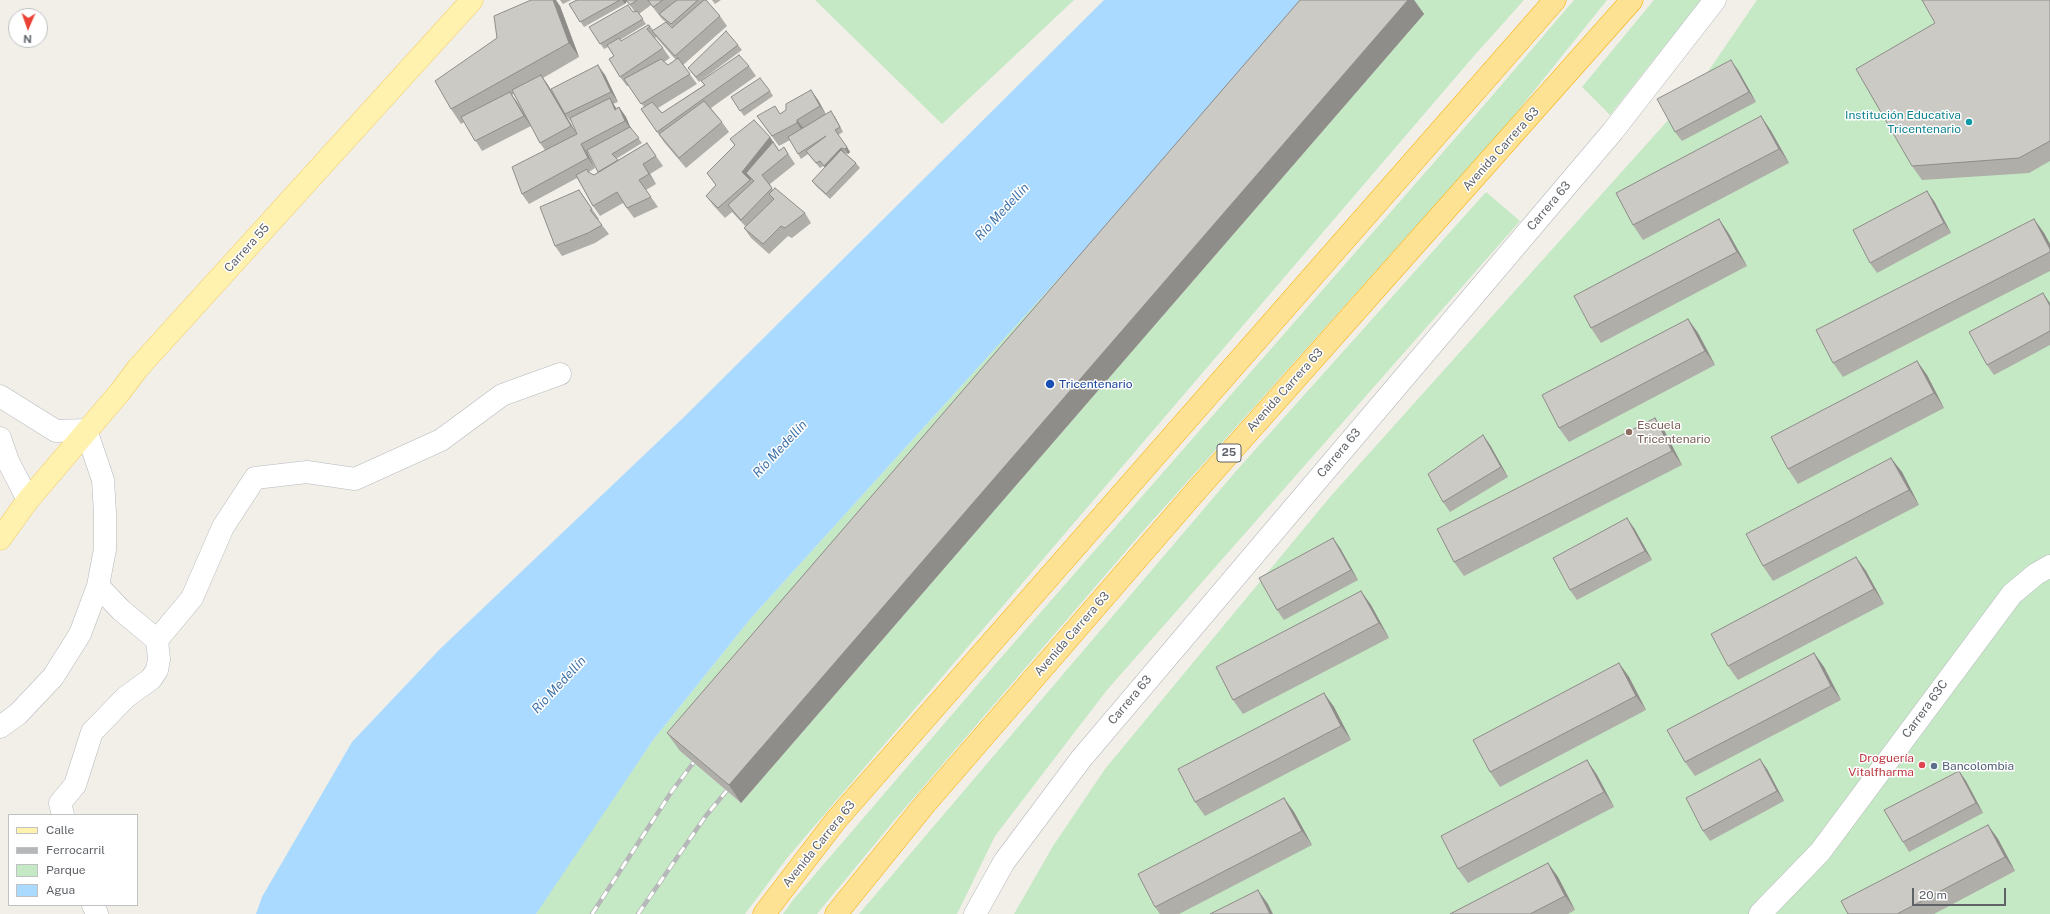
<!DOCTYPE html>
<meta charset="utf-8">
<style>
body{margin:0}
#map{position:relative;width:2050px;height:914px;overflow:hidden;background:#f1efe8;font-family:"Public Sans",sans-serif}
canvas{display:block}
.legend{position:absolute;left:8px;top:814px;width:130px;height:92px;box-sizing:border-box;background:#fff;border:1px solid #bfc1c3;margin:0;padding:5px 7px;list-style:none;font-size:12px;color:#5f6368}
.legend li{display:flex;align-items:center;gap:8px;height:20px}
.legend b{width:20px;border:1px solid #bfc1c3}
.north{position:absolute;left:8px;top:8px;width:40px;height:40px;box-sizing:border-box;background:#fff;border:1px solid #bfc1c3;border-radius:50%;rotate:182deg;font-size:11px;font-weight:700;line-height:16px;text-align:center;color:#5f6368}
.north::after{content:'';display:block;margin:auto;width:14px;height:18px;background:#ea4335;clip-path:polygon(50% 0,100% 100%,50% 72%,0 100%)}
.scale{position:absolute;left:1912px;top:888px;width:94px;height:18px;box-sizing:border-box;border:2px solid #5f6368;border-top:0;padding-left:5px;font-size:12px;line-height:14px;white-space:nowrap;color:#5f6368;-webkit-text-stroke:3px #fff;paint-order:stroke}
</style>
<div id="map">
<canvas width="2050" height="914"></canvas>
<ul class="legend">
<li><b style="height:5px;background:#fff2af"></b>Calle</li>
<li><b style="height:5px;background:#b6b7b8"></b>Ferrocarril</li>
<li><b style="height:11px;background:#c5e8c5"></b>Parque</li>
<li><b style="height:11px;background:#aadaff"></b>Agua</li>
</ul>
<div class="north">N</div>
<div class="scale">20 m</div>
</div>
<script>
const ctx = document.querySelector('canvas').getContext('2d');
ctx.lineJoin = 'round';
function paint(path, color) { ctx.fillStyle = color; ctx.fill(path, 'evenodd'); }
const poly = rows => new Path2D(rows.map(r => 'M' + r).join(''));
function strokePath(path, color, width, dash) { ctx.strokeStyle = color; ctx.lineWidth = width; ctx.lineCap = dash ? 'butt' : 'round'; ctx.setLineDash(dash || []); ctx.stroke(path); }
function label(font, color, halo, rows, align = 'center') {
  ctx.font = font + ' "Public Sans",sans-serif'; ctx.lineWidth = 3; ctx.setLineDash([]); ctx.textBaseline = 'middle'; ctx.strokeStyle = halo; ctx.fillStyle = color; for (const [text, x, y, turn = 0] of rows) {
    ctx.save(); ctx.translate(x, y); ctx.rotate((+turn || 0) * Math.PI / 180); ctx.textAlign = isNaN(turn) ? turn : align; if (halo) ctx.strokeText(text, 0, 0); ctx.fillText(text, 0, 0); ctx.restore();
  }
}
paint(poly([
 [815,0,1074,0,942,124],
 [1311,0,680,751,741,803,1423,15,1407,0,1524,0,1473,57,787,858,745,914,536,914,568,864,653,740,751,618],
 [1574,0,1607,0,1509,122,1144,530,893,822,817,914,783,914,793,900,992,668,1486,103],
 [1654,0,1701,0,1610,115,1582,87],
 [1757,0,2050,0,2050,914,1014,914,1053,846,1105,769,1330,497,1696,89],
 [1486,192,1520,221,1107,690,995,836,957,914,859,914,1237,470]
]), '#c5e8c5');
paint(poly([
 [1104,0,1311,0,751,618,653,740,536,914,256,914,262,897,352,742,440,649,683,418]
]), '#aadaff');
const minor = poly([
 [0,396,56,431,86,430,103,480,105,513,105,549,98,586,80,634,53,677,18,714,0,727],
 [0,438,8,461,28,500],
 [157,640,192,598,223,527,255,478,307,472,355,479,441,440,502,395,560,374],
 [63,815,60,803,75,785,92,732,126,697,151,679,157,670,159,659,157,640,121,610,98,586],
 [93,905,97,914],
 [975,914,1004,862,1081,759,1613,131,1715,0],
 [1760,914,1820,852,2012,594,2036,574,2050,566]
]);
const major = poly([
 [0,539,28,500,120,392,138,368,472,0]
]);
const highway = poly([
 [764,914,836,820,1555,0],
 [836,914,925,804,1195,492,1632,0]
]);
strokePath(minor, '#b5b8bc', 23);
strokePath(major, '#f2c960', 23);
strokePath(highway, '#f9ab00', 23);
strokePath(minor, '#fff', 22);
strokePath(major, '#fff2af', 22);
strokePath(highway, '#fde293', 22);
const rail = poly([
 [592,914,672,791,700,754],
 [638,914,705,817,733,783]
]);
strokePath(rail, '#b6b7b8', 4.5);
strokePath(rail, '#fff', 3, [9]);
paint(poly([
 [560,0,571,0,563,4],
 [577,0,703,0,720,16,727,26,683,65,697,84,658,108,662,113,704,85,701,81,749,66,756,76,711,108,722,122,729,132,686,168,664,142,641,109,644,107,629,86,627,86,620,77,614,56,608,47,604,49,589,27,635,12,627,1,625,4,584,27,569,4],
 [651,5,662,19,672,27,653,30,650,26,621,41,620,40,646,24,639,14],
 [656,37,676,60,668,65,664,62,670,58,663,48,655,38],
 [712,0,721,0,715,4],
 [1300,0,1414,0,1424,14,741,803,680,751,667,733],
 [2050,0,2050,161,2029,173,1922,180,1912,166,1935,23],
 [560,6,579,57,543,78,548,85,577,134,573,124,565,114,605,75,618,102,613,104,616,108,619,107,626,117,630,127,642,143,616,159,618,160,647,143,663,166,650,174,656,184,646,190,658,207,634,218,623,203,600,216,593,206,577,178,529,204,522,194,545,150,540,143,531,126,482,151,464,122,461,124,451,109],
 [514,94,528,121,517,102,512,95],
 [589,153,598,172,594,175,589,173,589,172,595,168,588,154],
 [738,45,742,50,699,82,688,68],
 [1738,70,1756,102,1682,141,1675,132],
 [811,90,818,100,826,115,835,117,843,132,838,135,850,152,848,154,845,153,856,163,860,168,830,199,816,186,812,181,825,168,823,166,820,168,808,154,801,159,790,140,779,146,757,116,780,114,786,110],
 [770,91,773,96,744,116,731,97],
 [1761,116,1771,131,1789,163,1643,240,1633,225],
 [770,137,779,151,784,147,795,164,770,184,773,190,805,213,811,223,792,238,788,236,769,254,751,238,744,228,746,227,732,212,725,218,713,205,706,196,716,185,707,173,735,146,730,139],
 [579,190,599,219,598,220,609,234,595,243,562,256,555,246],
 [1934,201,1951,233,1877,273,1870,263],
 [1719,219,1729,234,1747,266,1601,343,1591,328],
 [2034,219,2044,233,2050,244,2050,271,1843,377,1833,363],
 [2050,303,2050,345,1994,375,1987,365],
 [1688,319,1698,333,1715,365,1569,442,1559,428],
 [1917,361,1927,375,1944,408,1798,484,1788,469],
 [1655,418,1665,432,1682,465,1464,576,1454,562],
 [1483,435,1490,445,1508,477,1450,512,1443,502],
 [1891,458,1902,472,1919,505,1773,581,1763,566],
 [1634,528,1652,560,1577,600,1570,590],
 [1333,538,1340,548,1358,580,1284,620,1277,610],
 [1856,557,1866,571,1884,604,1738,680,1728,666],
 [1361,591,1371,605,1389,638,1243,714,1233,700],
 [1814,653,1824,667,1841,700,1695,776,1685,762],
 [1619,663,1629,677,1646,710,1500,787,1490,772],
 [1324,693,1334,707,1351,740,1205,816,1195,802],
 [1587,760,1597,775,1614,807,1468,883,1458,869],
 [1767,769,1784,801,1710,841,1703,831],
 [1959,771,1966,781,1983,813,1909,852,1903,842],
 [1284,798,1294,812,1312,845,1179,914,1160,914,1155,907],
 [1988,825,1998,839,2015,871,1934,914,1848,914],
 [1548,863,1558,877,1575,910,1568,914,1450,914]
]), '#afaea9');
paint(poly([
 [553,0,556,0,560,6,579,57,569,43],
 [622,0,626,0,627,1,625,4],
 [1408,0,1414,0,1424,14,741,803,729,785],
 [1731,60,1738,70,1756,102,1749,92],
 [598,65,605,75,618,102,611,92],
 [541,75,548,85,578,136,571,126],
 [811,90,818,100,827,116,820,106],
 [510,92,517,102,531,126,524,116],
 [610,98,616,108,615,110],
 [619,107,626,117,632,131,625,121],
 [831,111,835,117,843,132,840,127],
 [1761,116,1771,131,1789,163,1779,149],
 [797,120,804,129,804,133,797,123],
 [770,137,780,152,746,173,751,179,750,181,742,172],
 [581,144,588,154,595,168,588,158],
 [847,147,850,152,848,154,845,149],
 [841,148,845,153,828,171,824,166],
 [643,164,650,174,656,184,649,174],
 [1927,191,1934,201,1951,233,1944,223],
 [1719,219,1729,234,1747,266,1737,252],
 [2034,219,2044,233,2050,244,2050,249],
 [2043,293,2050,303,2050,306],
 [1688,319,1698,333,1715,365,1705,351],
 [1917,361,1927,375,1944,408,1934,393],
 [1655,418,1665,432,1682,465,1672,451],
 [1483,435,1490,445,1508,477,1501,467],
 [1891,458,1902,472,1919,505,1909,490],
 [1627,518,1634,528,1652,560,1645,551],
 [1333,538,1340,548,1358,580,1351,570],
 [1856,557,1866,571,1884,604,1874,589],
 [1361,591,1371,605,1389,638,1379,623],
 [1814,653,1824,667,1841,700,1831,686],
 [1619,663,1629,677,1646,710,1636,696],
 [1324,693,1334,707,1351,740,1341,726],
 [1760,759,1767,769,1784,801,1777,791],
 [1587,760,1597,775,1614,807,1604,792],
 [1959,771,1966,781,1983,813,1976,803],
 [1284,798,1294,812,1312,845,1302,831],
 [1988,825,1998,839,2015,871,2005,857],
 [1548,863,1558,877,1575,910,1565,896],
 [1258,890,1268,904,1273,914,1270,914]
]), '#8f8d8a');
const building = poly([
 [531,0,553,0,569,43,451,109,435,81,497,38,494,16,531,0],
 [577,0,620,0,580,22,569,4,577,0],
 [626,0,637,0,630,5,626,0],
 [648,0,663,0,653,7,648,0],
 [677,0,698,0,671,24,659,14,677,0],
 [704,0,706,0,720,16,675,56,652,31,666,22,672,28,704,0],
 [1300,0,1408,0,729,785,667,733,1300,0],
 [1922,0,2050,0,2050,141,2019,158,1912,166,1856,69,1935,23,1922,0],
 [628,5,633,12,637,11,643,19,600,44,589,27,628,5],
 [648,25,650,26,647,29,663,48,620,77,609,59,614,56,607,45,619,38,621,41,648,25],
 [726,31,738,45,696,77,688,68,726,31],
 [739,55,749,66,657,132,641,109,652,102,662,113,705,85,701,81,739,55],
 [678,58,690,74,641,104,624,79,661,59,668,65,678,58],
 [1731,60,1749,92,1675,132,1657,99,1731,60],
 [598,65,611,92,565,114,551,89,598,65],
 [541,75,571,126,540,143,512,90,541,75],
 [760,78,770,91,740,111,731,97,760,78],
 [811,90,820,106,797,120,797,123,772,136,757,116,775,106,780,114,786,110,786,104,811,90],
 [510,92,524,116,475,141,461,117,510,92],
 [610,98,615,110,619,107,625,121,581,144,588,158,522,194,512,167,577,134,570,118,610,98],
 [704,101,722,122,679,158,659,134,704,101],
 [831,111,840,127,835,130,847,147,845,149,841,148,824,166,820,161,816,163,806,151,826,136,798,154,788,137,831,111],
 [1761,116,1779,149,1633,225,1616,193,1761,116],
 [754,120,770,137,742,172,750,180,718,208,706,196,716,185,707,173,735,145,730,139,754,120],
 [630,127,639,138,612,154,618,160,598,172,587,150,630,127],
 [773,142,779,151,784,147,788,154,762,175,772,188,741,220,728,205,754,181,746,173,773,142],
 [647,143,656,156,643,164,649,174,639,180,651,197,627,208,617,192,593,206,576,175,587,169,588,172,594,175,647,143],
 [841,150,856,163,826,194,812,181,841,150],
 [775,188,805,213,785,228,781,226,763,244,744,228,774,199,769,194,775,188],
 [579,190,592,209,590,210,602,225,588,233,555,246,540,207,579,190],
 [1927,191,1944,223,1870,263,1853,230,1927,191],
 [1719,219,1737,252,1591,328,1574,296,1719,219],
 [2034,219,2050,249,2050,252,1833,363,1816,330,2034,219],
 [2043,293,2050,306,2050,331,1987,365,1969,332,2043,293],
 [1688,319,1705,351,1559,428,1542,395,1688,319],
 [1917,361,1934,393,1788,469,1771,437,1917,361],
 [1655,418,1672,451,1454,562,1437,529,1655,418],
 [1483,435,1501,467,1443,502,1428,474,1483,435],
 [1891,458,1909,490,1763,566,1746,534,1891,458],
 [1627,518,1645,551,1570,590,1553,558,1627,518],
 [1333,538,1351,570,1277,610,1259,578,1333,538],
 [1856,557,1874,589,1728,666,1711,634,1856,557],
 [1361,591,1379,623,1233,700,1216,667,1361,591],
 [1814,653,1831,686,1685,762,1667,730,1814,653],
 [1619,663,1636,696,1490,772,1473,740,1619,663],
 [1324,693,1341,726,1195,802,1178,769,1324,693],
 [1760,759,1777,791,1703,831,1686,798,1760,759],
 [1587,760,1604,792,1458,869,1441,836,1587,760],
 [1959,771,1976,803,1903,842,1884,810,1959,771],
 [1284,798,1302,831,1155,907,1138,874,1284,798],
 [1988,825,2005,857,1897,914,1848,914,1841,901,1988,825],
 [1548,863,1565,896,1530,914,1450,914,1548,863],
 [1258,890,1270,914,1210,914,1258,890]
]);
paint(building, '#cccac5');
strokePath(building, '#8f8d8a', 1);
for (const [x, y, r, color] of [
 [1969,122,4,"#0f9aa8"],
 [1050,384,5,"#1a4fb4"],
 [1629,432,4,"#8d6e63"],
 [1922,765,4,"#e0444e"],
 [1934,766,4,"#5c6f8a"]
]) { const dot = new Path2D(); dot.arc(x, y, r, 0, 2 * Math.PI); ctx.fillStyle = color; ctx.fill(dot); strokePath(dot, '#fff', 1.5); }
for (const [x, y, w] of [
 [1229,453,24]
]) { const box = new Path2D(); box.roundRect(x - w / 2, y - 9, w, 18, 3); ctx.fillStyle = '#fff'; ctx.fill(box); strokePath(box, '#5f6368', 1); }
label('bold 11px', '#5f6368', null, [
 ["25",1229,453]
]);
label('12px', '#0d838f', '#fff', [
 ["Institución Educativa",1961,115],
 ["Tricentenario",1961,129]
], 'right');
label('12px', '#5f6368', '#fff', [
 ["Avenida Carrera 63",1501,149,-48],
 ["Carrera 63",1549,206,-50],
 ["Carrera 55",247,248,-48],
 ["Avenida Carrera 63",1285,390,-48],
 ["Carrera 63",1339,453,-50],
 ["Avenida Carrera 63",1072,634,-49],
 ["Carrera 63",1130,700,-50],
 ["Carrera 63C",1925,709,-54],
 ["Avenida Carrera 63",819,844,-51]
]);
label('12px', '#164399', '#fff', [
 ["Tricentenario",1059,384]
], 'left');
label('12px', '#785e54', '#fff', [
 ["Escuela",1637,425],
 ["Tricentenario",1637,439]
], 'left');
label('12px', '#be3a42', '#fff', [
 ["Droguería",1914,758],
 ["Vitalfharma",1914,772]
], 'right');
label('12px', '#4e5e75', '#fff', [
 ["Bancolombia",1942,766]
], 'left');
label('italic 13px', '#4174aa', '#fff', [
 ["Río Medellín",1002,212,-47],
 ["Río Medellín",780,449,-47],
 ["Río Medellín",559,685,-47]
]);
</script>
